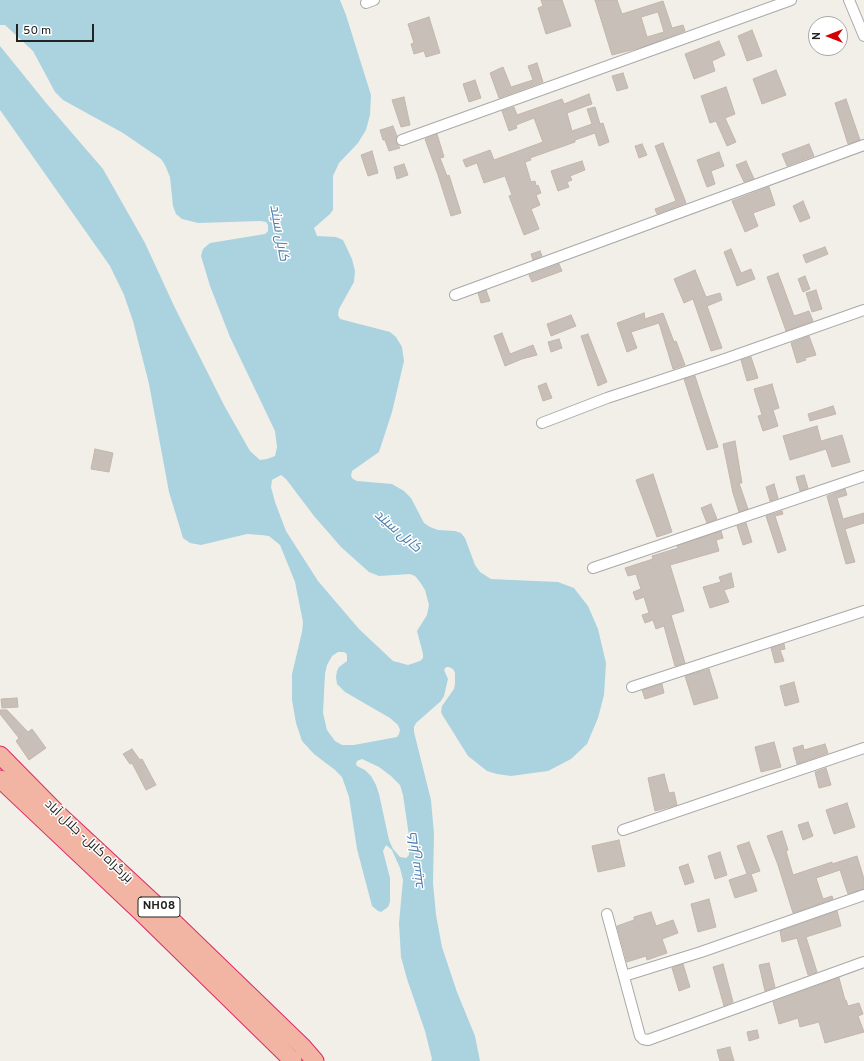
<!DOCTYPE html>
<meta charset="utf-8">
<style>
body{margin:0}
#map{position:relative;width:864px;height:1061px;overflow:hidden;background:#f2efe9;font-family:Overpass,sans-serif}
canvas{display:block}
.north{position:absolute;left:808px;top:16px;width:40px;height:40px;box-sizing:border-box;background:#fff;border:1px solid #a7a7a7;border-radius:50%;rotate:270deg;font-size:11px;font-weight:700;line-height:16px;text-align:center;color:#222}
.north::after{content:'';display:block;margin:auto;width:14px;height:18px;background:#d40000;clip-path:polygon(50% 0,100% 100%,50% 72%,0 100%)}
.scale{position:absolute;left:16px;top:24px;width:78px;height:18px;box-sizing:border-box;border:2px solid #222;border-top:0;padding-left:5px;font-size:12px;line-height:14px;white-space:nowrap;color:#222;-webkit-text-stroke:3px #fff;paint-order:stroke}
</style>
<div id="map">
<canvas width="864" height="1061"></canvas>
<div class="north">N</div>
<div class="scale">50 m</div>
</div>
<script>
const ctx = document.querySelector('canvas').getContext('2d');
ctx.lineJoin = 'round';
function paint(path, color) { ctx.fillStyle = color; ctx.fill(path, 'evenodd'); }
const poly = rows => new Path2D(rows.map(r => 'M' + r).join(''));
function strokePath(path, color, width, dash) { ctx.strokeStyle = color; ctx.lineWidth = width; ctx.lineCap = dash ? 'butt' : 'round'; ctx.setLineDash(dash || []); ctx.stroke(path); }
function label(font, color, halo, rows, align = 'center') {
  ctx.font = font + ' Overpass,Cairo,sans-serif'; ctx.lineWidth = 3; ctx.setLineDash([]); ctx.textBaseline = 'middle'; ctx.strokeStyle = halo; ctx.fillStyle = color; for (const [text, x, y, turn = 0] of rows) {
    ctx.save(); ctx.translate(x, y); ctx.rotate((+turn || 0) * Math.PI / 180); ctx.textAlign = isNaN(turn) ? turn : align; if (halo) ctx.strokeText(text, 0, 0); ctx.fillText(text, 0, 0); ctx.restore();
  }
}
paint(poly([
 [0,0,340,0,346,15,371,95,370,115,366,130,358,143,339,163,333,176,333,210,330,214,314,228,317,236,336,237,343,240,352,259,355,271,354,282,339,309,338,315,340,319,390,332,396,337,402,347,404,361,392,412,379,452,352,471,351,476,353,479,357,481,392,484,404,491,411,498,424,523,430,527,438,530,455,531,461,533,465,538,475,565,480,572,491,579,558,582,574,588,588,606,598,629,606,663,604,695,598,718,587,744,571,759,548,771,511,776,497,774,487,771,468,756,443,716,441,712,442,706,454,689,455,684,455,673,453,669,449,667,446,667,444,670,448,679,444,696,441,701,416,723,414,727,414,732,431,800,434,834,433,883,436,915,442,947,457,992,475,1036,480,1061,431,1061,432,1059,425,1031,407,979,401,957,399,923,403,880,400,868,392,850,386,845,383,851,390,878,390,902,388,907,381,912,378,911,372,906,357,849,349,797,342,777,335,770,314,754,302,741,296,723,292,700,292,674,302,632,303,622,295,582,280,545,269,536,261,535,247,534,201,545,190,543,183,538,169,492,149,384,133,321,124,295,110,266,0,110,0,46,47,104,103,169,145,243,175,308,225,407,250,451,260,460,267,459,275,456,277,447,275,431,230,337,210,286,201,256,203,249,210,243,265,234,268,231,268,225,266,222,260,221,198,223,182,219,176,214,173,206,170,177,165,165,161,159,123,133,63,100,55,92,33,51,5,25,0,25],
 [281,475,286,479,314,516,341,547,369,572,379,576,410,574,415,576,420,582,425,590,429,605,427,615,417,631,423,654,423,658,420,661,408,665,393,661,359,629,318,581,286,531,275,502,271,487,272,480],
 [338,652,343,652,346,653,347,656,347,661,339,667,337,671,336,677,337,684,345,692,390,718,398,725,400,730,399,734,397,737,354,745,342,745,335,741,327,730,323,713,325,674,327,665,332,656],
 [362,759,379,767,391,776,400,785,403,795,409,836,409,855,406,858,400,857,393,849,389,840,379,794,376,785,371,776,365,770,357,766,356,764,357,761]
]), '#aad3df');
const building = poly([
 [541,0,562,0,571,26,546,34,538,8,543,6,541,0],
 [595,0,617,0,622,14,663,1,672,28,683,25,685,31,643,47,612,55,595,0],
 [658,12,664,32,647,37,641,17,658,12],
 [429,17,440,53,426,57,424,51,414,54,411,44,414,43,408,24,429,17],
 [752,30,762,56,747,61,738,36,752,30],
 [719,41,725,55,712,61,715,71,694,79,685,54,719,41],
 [537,63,543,82,499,98,490,73,503,67,511,87,533,80,528,66,537,63],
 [776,70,786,95,762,104,753,79,776,70],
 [623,73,628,88,617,91,612,76,623,73],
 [475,80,481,98,469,102,463,84,475,80],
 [726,87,735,114,725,118,736,142,727,146,716,121,710,123,701,96,726,87],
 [589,94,592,104,567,113,572,131,592,124,587,109,595,107,600,124,603,123,609,142,599,146,595,133,575,140,575,142,530,158,531,160,525,162,531,182,535,181,536,186,538,185,541,193,536,195,540,205,531,209,539,229,524,235,509,196,512,195,505,176,484,183,477,163,466,167,463,160,490,150,494,160,543,142,534,118,516,125,517,128,509,131,502,111,514,107,517,115,562,99,564,104,589,94],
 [404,97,410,125,401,127,392,100,404,97],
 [846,99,860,140,848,144,835,103,846,99],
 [393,126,397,136,396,142,400,148,389,151,385,140,383,140,380,130,393,126],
 [437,134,444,157,440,158,447,176,449,175,461,213,451,216,438,175,425,139,437,134],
 [663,143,686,203,657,214,655,209,676,201,655,146,663,143],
 [642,144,647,155,639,158,635,146,642,144],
 [809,144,814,156,787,166,782,154,809,144],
 [372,151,378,173,368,176,361,155,372,151],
 [719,152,724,166,711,171,715,184,707,187,697,160,719,152],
 [582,161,585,170,570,176,572,180,567,182,569,187,558,191,551,171,582,161],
 [746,161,754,179,744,182,736,165,746,161],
 [404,164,408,175,397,179,394,167,404,164],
 [769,187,775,205,753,213,758,226,745,232,732,201,769,187],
 [803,201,810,218,800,222,793,206,803,201],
 [825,247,828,254,806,263,803,255,825,247],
 [731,249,741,273,751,269,755,279,737,286,724,252,731,249],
 [540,251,542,256,533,260,531,254,540,251],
 [559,264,562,271,532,282,529,275,559,264],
 [695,270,706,297,720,293,722,300,707,306,722,348,711,351,693,299,684,303,674,279,695,270],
 [778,273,794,316,809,311,813,321,786,331,767,277,778,273],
 [805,276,810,289,803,292,798,279,805,276],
 [486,290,490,301,481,303,478,293,486,290],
 [816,290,822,309,812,312,806,293,816,290],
 [644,313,645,319,663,313,674,342,676,341,685,365,673,369,659,323,631,332,637,348,627,352,617,323,644,313],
 [571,315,576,326,551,336,547,324,571,315],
 [502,333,510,354,533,345,537,355,522,359,505,366,494,336,502,333],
 [588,334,607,382,598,386,581,336,588,334],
 [809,336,816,355,805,358,806,360,797,363,791,343,809,336],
 [559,339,562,348,551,352,548,342,559,339],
 [751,357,758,378,747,381,741,360,751,357],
 [695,376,718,447,707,450,684,379,695,376],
 [546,383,552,398,543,401,538,386,546,383],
 [772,384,779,408,773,410,778,426,763,431,758,416,762,415,754,389,772,384],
 [833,406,836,414,810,421,808,414,833,406],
 [817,426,821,441,842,435,850,462,832,467,826,449,790,460,783,436,817,426],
 [735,441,742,483,739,483,748,509,739,512,733,493,723,444,735,441],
 [95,449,113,453,109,472,91,469,95,449],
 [653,474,672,532,657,537,636,480,653,474],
 [804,475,808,488,800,491,796,477,804,475],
 [774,484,778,498,770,501,766,487,774,484],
 [845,489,847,495,837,498,843,519,864,513,864,523,845,529,855,562,846,564,827,496,845,489],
 [711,504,717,519,707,523,701,508,711,504],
 [782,511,783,514,775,516,786,550,778,553,766,516,782,511],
 [746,523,752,542,743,545,737,526,746,523],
 [721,531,723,538,716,540,719,551,670,565,684,611,671,615,685,663,675,666,664,626,656,629,653,620,645,623,642,615,649,613,644,597,636,600,633,592,641,589,636,574,628,576,625,568,653,559,652,556,678,548,677,546,721,531],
 [731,573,734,587,724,590,729,602,710,608,703,587,721,582,719,577,731,573],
 [784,644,785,649,780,650,784,661,775,663,771,648,784,644],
 [709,669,718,698,694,705,685,676,709,669],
 [794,682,799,702,785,706,780,686,794,682],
 [662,684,664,693,645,699,642,690,662,684],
 [17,698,18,707,2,708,1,699,17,698],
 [0,710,7,710,28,732,32,729,46,748,29,760,16,741,19,738,0,714,0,710],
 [774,742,781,767,761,772,755,747,774,742],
 [825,744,828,753,797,764,793,748,803,745,804,750,825,744],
 [132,749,140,760,142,759,156,785,146,790,132,763,130,764,123,754,132,749],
 [826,768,831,785,819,788,815,772,826,768],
 [664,774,669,793,674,792,677,805,655,811,648,778,664,774],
 [847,803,855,827,834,834,826,810,847,803],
 [808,822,813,836,803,840,798,825,808,822],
 [782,831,788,850,786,851,793,875,832,862,832,864,857,856,864,879,864,889,848,894,840,870,816,878,823,899,832,896,833,899,793,913,778,865,767,836,782,831],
 [619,840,625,866,598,872,592,846,619,840],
 [749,842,760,871,751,874,757,891,735,898,729,880,747,874,737,846,749,842],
 [720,852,727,875,715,879,708,856,720,852],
 [688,864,694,882,685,885,679,867,688,864],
 [709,899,716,927,698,932,691,904,709,899],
 [837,911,841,926,806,937,817,972,808,975,797,938,782,942,780,931,837,911],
 [651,912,656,926,673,920,678,933,662,939,667,953,647,960,646,956,627,962,617,926,634,920,634,917,651,912],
 [769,963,775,987,765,991,759,965,769,963],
 [683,964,690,987,679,991,672,968,683,964],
 [723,964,733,1002,724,1006,713,967,723,964],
 [839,978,845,1000,846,1000,848,1006,859,1003,863,1014,858,1016,864,1032,825,1043,819,1022,800,1027,798,1018,779,1024,773,1002,839,978],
 [757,1030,759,1038,749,1041,747,1032,757,1030],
 [730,1047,734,1061,720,1061,717,1050,730,1047]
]);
paint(building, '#c7bfb8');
strokePath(building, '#c4b6ab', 1);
const minor = poly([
 [849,0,864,36],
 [366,3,374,0],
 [402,140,791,0],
 [455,295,864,145],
 [542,423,607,398,725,359,864,310],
 [593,568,864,476],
 [632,687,864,611],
 [623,830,864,748],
 [607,914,640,1036,643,1039,648,1040,864,962],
 [624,976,701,952,864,895]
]);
const trunk = poly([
 [0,755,60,816,157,906,302,1046,315,1061],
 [0,779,143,914,293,1061]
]);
strokePath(minor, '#a9a9a9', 12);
strokePath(trunk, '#dc2a67', 19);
strokePath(minor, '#fff', 10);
strokePath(trunk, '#f2b4a3', 17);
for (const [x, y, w] of [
 [159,907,42]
]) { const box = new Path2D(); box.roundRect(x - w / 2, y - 10, w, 20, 3); ctx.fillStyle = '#fff'; ctx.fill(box); strokePath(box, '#222', 1); }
label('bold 12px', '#222', null, [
 ["NH08",159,907]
]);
label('13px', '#222', '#fff', [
 ["بزرگراه کابل- جلال آباد",88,842,43]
]);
label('italic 14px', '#4a7aab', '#fff', [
 ["کابل سيند",278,233,80],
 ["کابل سيند",397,532,41],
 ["کابل سيند",417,861,-97]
]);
</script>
